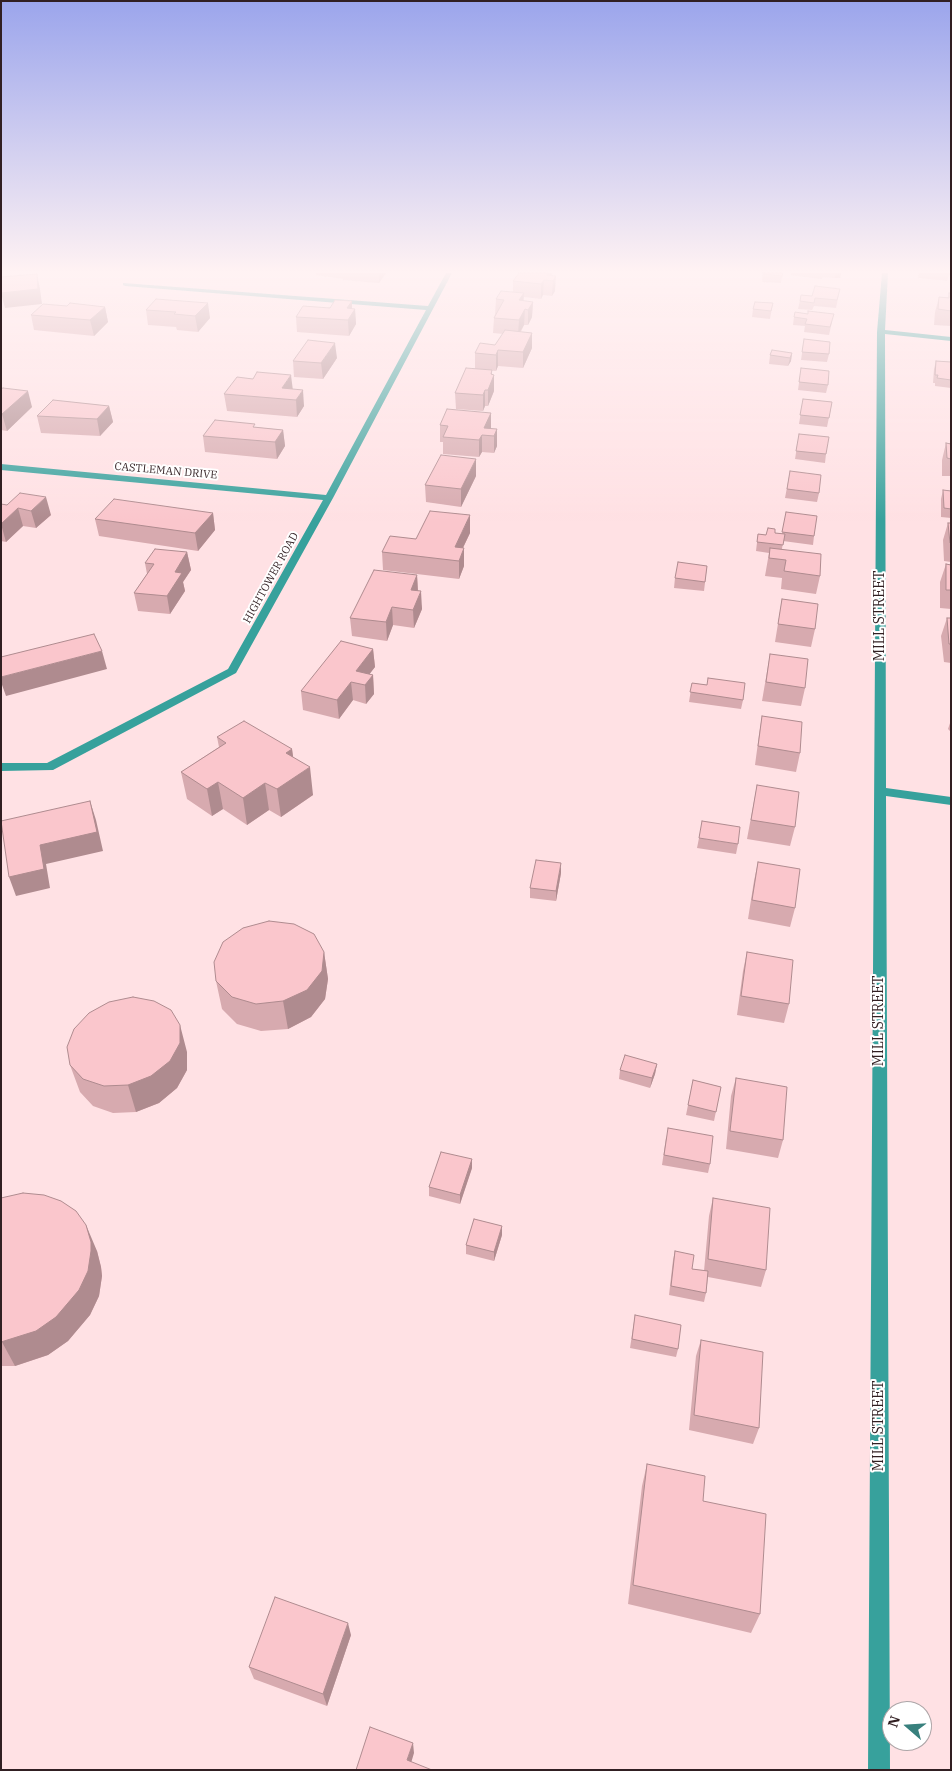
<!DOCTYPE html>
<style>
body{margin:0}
#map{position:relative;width:952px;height:1771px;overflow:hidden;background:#ffe1e4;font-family:"IBM Plex Serif",serif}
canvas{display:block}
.frame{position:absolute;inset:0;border:2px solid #311f22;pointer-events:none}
.north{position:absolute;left:882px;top:1701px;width:50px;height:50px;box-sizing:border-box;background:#fff;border:1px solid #ada5a7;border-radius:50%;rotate:289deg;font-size:14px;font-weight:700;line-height:20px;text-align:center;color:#311f22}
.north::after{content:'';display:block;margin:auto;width:18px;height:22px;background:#38807d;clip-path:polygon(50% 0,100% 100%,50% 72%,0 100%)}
</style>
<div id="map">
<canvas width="952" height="1771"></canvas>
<div class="frame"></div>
<div class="north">N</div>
</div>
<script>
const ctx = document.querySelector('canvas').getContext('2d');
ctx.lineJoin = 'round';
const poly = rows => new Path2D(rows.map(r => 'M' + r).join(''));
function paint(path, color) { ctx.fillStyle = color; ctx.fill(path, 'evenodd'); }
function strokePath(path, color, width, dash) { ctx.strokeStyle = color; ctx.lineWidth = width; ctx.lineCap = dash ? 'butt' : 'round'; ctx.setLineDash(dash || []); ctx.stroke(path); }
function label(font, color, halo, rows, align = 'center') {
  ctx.font = font + ' "IBM Plex Serif",serif'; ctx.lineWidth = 4; ctx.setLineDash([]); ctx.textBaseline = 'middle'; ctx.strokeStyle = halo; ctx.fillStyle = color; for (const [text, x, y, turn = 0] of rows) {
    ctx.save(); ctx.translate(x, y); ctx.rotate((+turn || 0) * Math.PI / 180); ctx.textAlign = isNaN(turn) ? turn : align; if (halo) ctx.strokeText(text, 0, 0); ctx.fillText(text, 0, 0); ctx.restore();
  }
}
paint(poly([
 [446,273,452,273,333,498,236,673,53,770,1,771,1,763,47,763,228,669,323,500,1,470,1,464,326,495,426,310,125,286,123,285,123,283,428,306,446,273],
 [882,273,888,273,885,330,951,337,951,341,885,334,886,788,951,797,951,805,886,796,890,1770,868,1770,877,332,882,273]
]), '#37a19c');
paint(poly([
 [316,273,386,273,379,283,343,280,343,279,316,275],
 [519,273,552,273,555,291,552,296,543,295,541,299,524,297,523,301,533,302,532,317,528,325,524,325,521,332,532,333,532,348,523,368,498,366,496,371,475,369,475,353,495,345,503,334,493,333,494,318,495,314,496,299,513,292,513,281],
 [763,273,783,273,781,283,762,282],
 [791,273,841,273,840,278,835,278,823,277,822,279,791,275],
 [919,273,951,273,951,275,949,275,947,281,918,278],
 [840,289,836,308,814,306,812,310,798,309,801,295,812,296],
 [949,293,951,293,951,326,934,325,935,312,939,297,948,297],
 [156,299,210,318,198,332,177,330,176,327,148,325,146,310],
 [352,301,352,309,355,309,356,324,349,336,297,332,296,317],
 [773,303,770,319,752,317,753,309],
 [67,306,105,307,108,322,94,336,34,330,31,315],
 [808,314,832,322,829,335,804,332,805,326,793,325,794,317],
 [804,339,829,354,827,362,801,360],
 [792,353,791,361,788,366,769,364,770,355],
 [337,358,323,379,294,377,293,361],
 [936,361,951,362,951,388,935,386,935,383,933,383,934,369],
 [801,368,828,385,826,393,798,390],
 [492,374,494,391,488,406,485,406,483,411,456,409,455,393],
 [253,379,292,389,304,406,297,417,227,411,224,394],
 [1,389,32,407,7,431,1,430],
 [803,399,832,402,827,427,799,424],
 [109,406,113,422,100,436,41,433,37,416],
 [491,413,491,429,497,429,497,446,494,453,482,452,479,457,443,454,443,442,440,442,440,425],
 [255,427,283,430,285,446,277,459,205,452,203,436],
 [799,434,826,454,825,463,795,459],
 [951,436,951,476,942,476,942,460,946,443,950,443],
 [790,471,819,493,817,502,785,498],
 [476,476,461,507,426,502,425,485],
 [943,490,951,491,951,518,941,517,941,499],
 [1,504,51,515,36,528,23,526,6,542,1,541],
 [786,512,814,536,813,545,783,541,782,549,820,576,816,594,781,589,782,578,765,576,769,553,756,551,758,534,766,535,775,533,782,534],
 [213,513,215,530,198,551,99,536,95,519],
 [948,523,951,523,951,562,944,561,943,540],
 [470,533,463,548,464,566,459,579,383,570,382,552,416,539],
 [187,552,191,570,183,582,185,591,170,614,138,611,134,593,147,574,145,563],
 [946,564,951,565,951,609,940,608,940,582],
 [707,566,704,591,674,588,675,578],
 [417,575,418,590,422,609,414,628,393,625,387,641,352,636,350,618],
 [782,599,815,629,811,647,775,642],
 [947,618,951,618,951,663,944,662,941,636],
 [373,649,375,667,369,674,373,675,374,694,366,704,353,700,339,719,303,710,301,691],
 [770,654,805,688,801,706,762,701],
 [692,683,707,685,743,700,741,709,689,702],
 [762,716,800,753,796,772,755,765,759,735],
 [951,720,951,732,948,729],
 [217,737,292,749,293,758,313,795,281,817,269,810,247,825,223,809,212,816,187,799,181,772,219,747],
 [757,785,795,827,790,846,747,839],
 [699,838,738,844,736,854,697,848],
 [758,862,795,908,790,927,748,919,754,881],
 [561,873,556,901,530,898,530,888],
 [324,952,328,979,325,999,311,1017,288,1029,261,1031,237,1024,222,1009,216,981],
 [747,952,789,1004,784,1023,737,1015,743,971],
 [187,1052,187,1070,177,1088,159,1103,136,1112,113,1113,93,1106,80,1092,70,1065],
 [657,1064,655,1074,650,1088,619,1079,620,1070],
 [736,1078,783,1140,778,1158,726,1149,731,1096],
 [693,1080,721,1087,714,1121,686,1115],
 [666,1138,710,1164,708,1173,662,1165],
 [472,1159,472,1168,460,1204,429,1196,429,1187],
 [1,1198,97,1251,101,1267,102,1276,99,1296,90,1315,68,1341,48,1355,15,1366,1,1366],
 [713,1198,766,1270,761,1287,708,1277,706,1293,704,1302,669,1295,673,1260,675,1251,692,1269,704,1271,709,1216],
 [502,1226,502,1235,494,1261,466,1254,466,1245],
 [635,1315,678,1349,676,1357,630,1348],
 [701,1340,759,1428,753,1444,689,1430,696,1356],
 [647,1464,703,1501,760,1614,751,1633,628,1604,642,1486],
 [351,1635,327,1706,254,1679,249,1667]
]), '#d7aaaf');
paint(poly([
 [379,273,386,273,379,283],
 [548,273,552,273,552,280,547,275],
 [836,273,841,273,840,278,835,278],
 [37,274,40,289,42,304,5,308,1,293],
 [556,276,555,291,552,296,553,281],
 [544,280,543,295,541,299,541,284],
 [524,293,523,308,519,300],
 [352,301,352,313,355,309,356,324,349,336,347,308],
 [533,302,532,317,528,325,528,310],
 [208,303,210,318,198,332,195,316],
 [105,307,108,322,94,336,90,320],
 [525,309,524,325,518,335,519,320],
 [532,333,532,348,523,368,523,352],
 [335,343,337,358,323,379,321,363],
 [498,350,498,366,496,371,496,355],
 [792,353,791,361,788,366,790,358],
 [492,370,492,379,494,375,494,391,488,406,488,390],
 [291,375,293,391,282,388],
 [303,390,304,406,297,417,296,400],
 [485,390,485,406,483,411,483,395],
 [28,391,32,407,7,431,2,414],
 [109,406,113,422,100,436,97,419],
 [491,413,491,430,484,428],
 [497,429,497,446,494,453,494,436],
 [283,430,285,446,277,459,275,442],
 [482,435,482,452,479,457,479,440],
 [476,459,476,476,461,507,461,489],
 [46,497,51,515,36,528,31,511],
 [18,508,23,526,6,542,1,524],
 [213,513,215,530,198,551,195,533],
 [470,515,470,533,457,560,455,547],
 [464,548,464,566,459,579,459,561],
 [187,552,191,570,183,582,185,591,170,614,167,596,175,572],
 [417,575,418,593,411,590],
 [421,591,422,609,414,628,413,610],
 [392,607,393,625,387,641,386,622],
 [373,649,375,667,362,684,356,671],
 [102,651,107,669,6,696,1,682,1,677],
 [373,675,374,694,366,704,365,685],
 [351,682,353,700,339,719,337,700],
 [292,749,296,777,286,753],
 [310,767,313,795,281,817,277,789],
 [218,782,223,809,212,816,207,789],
 [265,783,269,810,247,825,243,798],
 [90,801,96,820,103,851,46,864,50,888,16,896,9,877,40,845],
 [561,863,561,873,556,901,556,891],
 [324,952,328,979,325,999,311,1017,288,1029,283,1001],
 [180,1025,187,1052,187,1070,177,1088,159,1103,136,1112,128,1085],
 [657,1064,655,1074,650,1088,652,1078],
 [472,1159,472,1168,460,1204,460,1195],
 [86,1225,97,1251,101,1267,102,1276,99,1296,90,1315,68,1341,48,1355,15,1366,2,1342],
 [502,1226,502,1235,494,1261,494,1252],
 [348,1623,351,1635,327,1706,323,1694],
 [413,1743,414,1753,409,1770,407,1760]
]), '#af8b8f');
const building = poly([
 [519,273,548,273,547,275,556,276,553,281,544,280,541,284,513,281,519,273],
 [763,273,783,273,782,276,763,274,763,273],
 [37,274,38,289,1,293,1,277,37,274],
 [815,286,840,289,837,300,815,298,814,303,800,301,801,295,812,296,815,286],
 [501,291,524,293,519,300,533,302,528,310,525,309,519,320,494,318,504,300,496,299,501,291],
 [949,293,951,293,951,311,938,309,939,297,949,298,949,293],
 [156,299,208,303,195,316,174,314,176,312,146,310,156,299],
 [335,300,352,301,347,308,355,309,348,320,296,317,303,306,330,308,335,300],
 [755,302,773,303,771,311,753,309,755,302],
 [70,303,105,307,90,320,31,315,43,304,67,306,70,303],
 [808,311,834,314,830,327,805,324,807,319,794,317,795,312,808,314,808,311],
 [505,330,532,333,523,352,498,350,496,355,475,353,480,343,495,345,505,330],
 [804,339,830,342,829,354,802,352,804,339],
 [308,340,335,343,321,363,293,361,308,340],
 [772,350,792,353,790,358,770,355,772,350],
 [936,361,951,362,951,380,937,378,938,375,935,375,936,361],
 [466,368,492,370,491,374,494,375,488,390,485,390,483,395,455,393,466,368],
 [801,368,829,371,828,385,799,382,801,368],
 [257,372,291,375,282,388,303,390,296,400,224,394,237,377,253,379,257,372],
 [3,388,28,391,2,414,1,414,1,389,3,388],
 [803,399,832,402,829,418,800,415,803,399],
 [53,400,109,406,97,419,37,416,53,400],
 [447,409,491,413,484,428,497,429,494,436,482,435,479,440,443,437,448,426,440,425,447,409],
 [215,420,255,424,253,427,283,430,275,442,203,436,215,420],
 [799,434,829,437,826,454,796,451,799,434],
 [946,443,951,444,951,459,947,458,946,443],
 [441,455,476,459,461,489,425,485,441,455],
 [790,471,821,475,819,493,787,489,790,471],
 [943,490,951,491,951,509,944,508,943,490],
 [20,493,46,497,31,511,18,508,1,524,1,504,7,505,20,493],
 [114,499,213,513,195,533,95,519,114,499],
 [430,511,470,515,455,547,464,548,459,561,382,552,390,536,416,539,430,511],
 [786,512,817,516,814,536,782,532,786,512],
 [948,523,951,523,951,544,950,543,948,523],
 [768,528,775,529,775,533,785,534,783,545,757,542,758,534,766,535,768,528],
 [770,548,821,554,820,576,784,571,786,560,769,558,770,548],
 [155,549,187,552,175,572,182,573,167,596,134,593,154,564,145,563,155,549],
 [678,562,707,566,705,582,675,578,678,562],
 [946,564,951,565,951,590,946,590,946,564],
 [374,570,417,575,411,590,421,591,413,610,392,607,386,622,350,618,374,570],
 [782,599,818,604,815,629,778,624,782,599],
 [947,618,951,618,951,644,949,644,947,618],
 [94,634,102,651,1,677,1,657,94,634],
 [341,641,373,649,356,671,373,675,365,685,351,682,337,700,301,691,341,641],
 [770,654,808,659,805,688,766,682,770,654],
 [708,678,745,683,743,700,690,692,692,683,707,685,708,678],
 [762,716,802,722,800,753,758,746,762,716],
 [244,721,292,749,286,753,310,767,277,789,265,783,243,798,218,782,207,789,181,772,226,743,217,737,244,721],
 [757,785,799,792,795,827,751,820,757,785],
 [90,801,97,832,40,845,44,869,9,877,1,821,90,801],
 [702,821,740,827,738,844,699,838,702,821],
 [536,860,561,863,556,891,530,888,536,860],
 [758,862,800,869,795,908,752,900,758,862],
 [269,921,294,924,314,934,324,952,322,971,307,990,283,1001,256,1004,232,997,216,981,214,962,223,942,243,928,269,921],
 [747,952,793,960,789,1004,741,996,747,952],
 [133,997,154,1001,171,1010,180,1025,180,1043,170,1061,151,1076,128,1085,104,1086,83,1079,70,1065,67,1047,74,1029,89,1013,109,1002,133,997],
 [625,1055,657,1064,652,1078,620,1070,625,1055],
 [736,1078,787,1087,783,1140,730,1131,736,1078],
 [693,1080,721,1087,716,1112,688,1105,693,1080],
 [668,1128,713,1136,710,1164,664,1155,668,1128],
 [441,1152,472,1159,460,1195,429,1187,441,1152],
 [23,1193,44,1195,61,1201,76,1211,86,1225,91,1242,91,1251,88,1271,79,1290,56,1317,36,1331,1,1342,1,1198,23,1193],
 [713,1198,770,1208,766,1270,708,1259,713,1198],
 [474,1219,502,1226,494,1252,466,1245,474,1219],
 [675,1251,694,1255,692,1269,708,1271,706,1293,671,1286,675,1251],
 [635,1315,681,1325,678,1349,632,1339,635,1315],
 [701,1340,763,1352,759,1428,694,1415,701,1340],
 [647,1464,705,1476,703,1501,766,1514,760,1614,633,1585,647,1464],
 [275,1597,348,1623,323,1694,249,1667,275,1597],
 [370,1727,413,1743,407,1760,432,1770,356,1770,370,1727]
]);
paint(building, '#fac6cc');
strokePath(building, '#af8b8f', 1);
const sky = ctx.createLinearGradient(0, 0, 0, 521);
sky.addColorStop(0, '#9ba5ec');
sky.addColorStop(0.52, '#fff2f3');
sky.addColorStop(1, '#fff2f300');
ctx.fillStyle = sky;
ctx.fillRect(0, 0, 952, 521);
label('11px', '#311f22', '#fff', [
 ["CASTLEMAN DRIVE",166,471,5],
 ["HIGHTOWER ROAD",271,578,-61]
]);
label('14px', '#311f22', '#fff', [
 ["MILL STREET",880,616,-90],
 ["MILL STREET",879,1021,-90],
 ["MILL STREET",879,1426,-90]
]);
</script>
